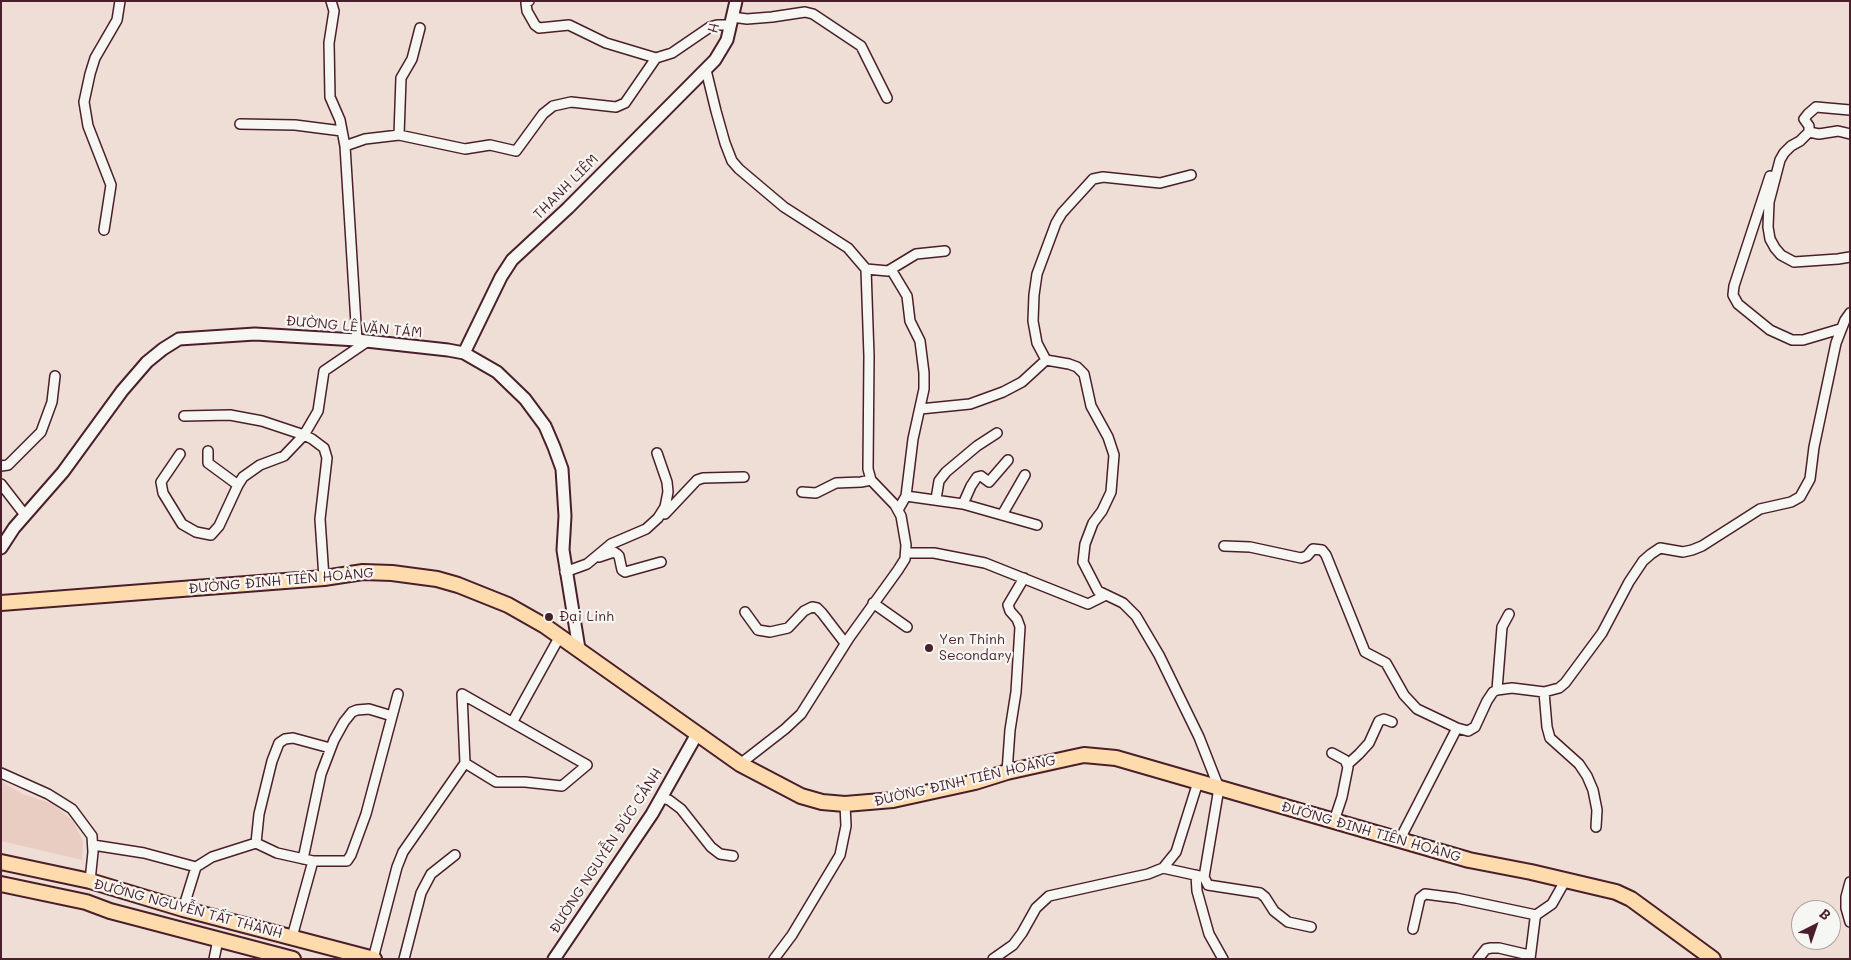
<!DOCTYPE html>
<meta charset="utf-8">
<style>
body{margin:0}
#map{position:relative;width:1851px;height:960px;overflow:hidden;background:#eeded6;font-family:Mali,sans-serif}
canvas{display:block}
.frame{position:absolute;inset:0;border:2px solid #4a1f2b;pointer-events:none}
.north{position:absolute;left:1791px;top:900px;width:50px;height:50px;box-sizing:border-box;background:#f6f6f2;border:1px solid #b1a0a2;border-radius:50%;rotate:41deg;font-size:14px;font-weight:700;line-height:20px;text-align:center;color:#4a1f2b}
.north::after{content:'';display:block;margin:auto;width:18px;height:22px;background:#4a1f2b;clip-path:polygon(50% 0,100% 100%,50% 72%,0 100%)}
</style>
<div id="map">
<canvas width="1851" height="960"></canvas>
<div class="frame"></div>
<div class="north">B</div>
</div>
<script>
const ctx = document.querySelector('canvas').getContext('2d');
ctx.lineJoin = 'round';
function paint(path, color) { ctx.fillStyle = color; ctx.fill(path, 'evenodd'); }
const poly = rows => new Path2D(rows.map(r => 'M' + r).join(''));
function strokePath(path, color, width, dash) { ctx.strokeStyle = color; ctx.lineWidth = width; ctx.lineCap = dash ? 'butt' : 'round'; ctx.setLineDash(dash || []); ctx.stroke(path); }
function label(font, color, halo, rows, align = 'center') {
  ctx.font = font + ' Mali,sans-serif'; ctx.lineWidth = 4.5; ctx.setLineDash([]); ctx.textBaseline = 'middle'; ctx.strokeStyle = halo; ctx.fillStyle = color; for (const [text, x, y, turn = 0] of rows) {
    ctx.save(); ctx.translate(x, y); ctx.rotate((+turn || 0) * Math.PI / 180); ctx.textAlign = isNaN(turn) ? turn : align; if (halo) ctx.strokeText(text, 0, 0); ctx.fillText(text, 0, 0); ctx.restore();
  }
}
paint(poly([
 [1,781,23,794,53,804,73,821,83,841,82,860,1,841]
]), '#e9cdc3');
const minor = poly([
 [331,1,334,11,329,43,330,97,340,120,345,146,357,340],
 [529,1,526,3,527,11,535,25,539,28,569,25,606,43,656,58,672,53,710,27,717,25,730,25],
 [732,17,747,19,772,17,805,12,813,14,861,46,887,98],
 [706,70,716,111,725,143,732,161,739,169,784,207,848,248,866,269,869,356,868,469,871,480,895,505,901,516,906,545,905,559,898,570,849,638,801,714,785,729,740,764],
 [1850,110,1816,107,1808,114,1804,119,1809,126,1809,132,1800,141,1791,146,1784,153,1780,160,1769,202,1768,227,1770,239,1775,248,1781,255,1794,262,1838,259,1850,257],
 [240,124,295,125,342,131],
 [1809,132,1819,134,1838,131,1850,134],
 [399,135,401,78,412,59,420,28],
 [345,146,365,139,399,135,465,149,490,145,516,151,543,114,553,106,571,102,616,107,625,103,656,58],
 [1191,175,1160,183,1103,177,1093,179,1062,213,1056,223,1037,274,1034,295,1033,321,1037,343,1046,360,1069,364,1077,367,1084,374,1091,406,1108,437,1114,455,1111,492,1102,511,1093,523,1085,544,1083,562,1098,591,1123,603,1136,616,1159,655,1199,737,1219,788,1204,877],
 [1770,176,1734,286,1733,295,1738,304,1770,330,1792,340,1803,340,1840,329],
 [104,230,111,185,88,126,84,102,90,74,95,58,117,20,120,1],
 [866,269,888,271,916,254,945,251],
 [892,271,907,296,910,321,920,341,924,373,924,389,913,439,906,496,898,510],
 [920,409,970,404,1003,392,1022,382,1046,360],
 [184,416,230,415,262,421,304,435,312,439,324,448,327,458,320,519,324,578],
 [208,451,208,463,238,485],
 [180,454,161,482,163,493,182,524,196,532,211,535,219,526,238,485,243,477,260,465,284,456,304,435,318,411,324,371,368,341],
 [1,466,8,465,41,432,52,402,55,376],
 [1,484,25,515],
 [802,492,816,493,836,483,861,482,871,480],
 [906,496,963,504,1037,525],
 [936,499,939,481,946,472,977,446,997,433],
 [963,504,971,486,977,477,981,476,989,482,1008,460],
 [665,514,697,480,703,478,744,477],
 [1002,515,1025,475],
 [1224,546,1250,547,1301,558,1307,556,1313,549,1322,550,1326,555,1365,652,1386,663,1404,695,1417,709,1457,728,1468,731,1475,727,1487,701,1493,692,1497,690,1512,688,1544,692,1559,688,1565,683,1602,633,1629,582,1643,561,1651,554,1660,548,1683,552,1692,550,1702,546,1760,509,1791,502,1800,497,1810,479,1814,447,1836,343,1845,320,1850,313],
 [906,553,934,553,985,563,1088,604,1106,595],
 [599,557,614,552,617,554,619,556,622,570,625,572,661,562],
 [565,572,587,564,611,544,646,529,658,518,665,507,668,492,667,482,657,453],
 [873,603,907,627],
 [745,612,758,630,770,632,788,628,804,611,812,607,817,608,822,613,845,643],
 [1497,690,1502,627,1509,614],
 [1544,692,1547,727,1550,738,1579,764,1587,776,1593,790,1597,810,1596,827],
 [513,721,560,636],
 [1332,753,1345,760,1348,767,1342,797,1334,821],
 [1348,764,1359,754,1369,743,1379,721,1384,719,1392,722],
 [1007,772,1010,730,1016,692,1020,627,1017,619,1010,611,1008,605,1024,578],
 [1,773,48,794,72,809,92,836,93,852,90,881],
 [661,798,669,800,681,809,711,847,720,854,733,856],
 [1399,841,1457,728],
 [256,843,259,814,272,761,279,743,285,739,293,738,330,748],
 [93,845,144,853,196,867],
 [303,859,321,774,334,740,344,722,352,712,357,710,369,709,392,716],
 [1163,868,1204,877,1208,885,1260,893,1265,897,1274,911,1288,922,1311,927],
 [1196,875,1197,891,1209,934,1223,959],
 [1850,882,1846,897,1846,908,1850,922],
 [183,909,196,867,212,857,256,843,277,853,313,861,347,861,351,855,366,814,398,694],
 [1413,929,1420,898,1425,894,1456,898,1536,915],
 [292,937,313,861],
 [214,959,218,940],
 [373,959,397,867,403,852,465,763,462,694,587,765,562,786,525,782,496,782,465,763],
 [404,959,421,893,431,874,455,855],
 [774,959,792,935,840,855,846,826,845,804],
 [993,959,1013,945,1022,933,1036,908,1049,896,1148,874,1163,868,1176,852,1198,782],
 [1478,959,1486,949,1491,948,1499,948,1529,955],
 [1530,959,1535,919,1536,915,1552,904,1565,881]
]);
const tertiary = poly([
 [464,353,501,277,512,260,568,208,715,60,727,40,736,1],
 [1,548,14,528,63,472,122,391,147,362,163,349,179,339,255,334,357,340,448,350,464,353,497,372,525,399,545,426,554,447,562,469,565,516,563,550,579,649],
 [554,959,652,814,697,734]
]);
const primary = poly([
 [1,603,324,578,363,572,392,573,437,579,458,585,508,605,545,626,740,764,801,796,822,802,845,804,893,800,975,782,1007,772,1070,758,1084,755,1116,758,1469,860,1531,872,1616,892,1631,899,1713,959],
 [1,862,90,881,183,909,374,959],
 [1,884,86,902,110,911,293,959]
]);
strokePath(minor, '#4a1f2b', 12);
strokePath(tertiary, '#4a1f2b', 15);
strokePath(primary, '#4a1f2b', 18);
strokePath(minor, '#f6f6f2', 9);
strokePath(tertiary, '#f6f6f2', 11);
strokePath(primary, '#fedbac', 14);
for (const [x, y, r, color] of [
 [549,617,5,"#4a1f2b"],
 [929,648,5,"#4a1f2b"]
]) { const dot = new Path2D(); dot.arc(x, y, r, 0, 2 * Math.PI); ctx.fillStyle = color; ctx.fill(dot); strokePath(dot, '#f6f6f2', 2); }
label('14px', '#4a1f2b', '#f6f6f2', [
 ["H",714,28,-76],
 ["THANH LIÊM",566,187,-45],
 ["ĐƯỜNG LÊ VĂN TÁM",354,327,5],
 ["ĐƯỜNG ĐINH TIÊN HOÀNG",281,581,-5],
 ["ĐƯỜNG ĐINH TIÊN HOÀNG",965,781,-13],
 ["ĐƯỜNG ĐINH TIÊN HOÀNG",1371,832,16],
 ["ĐƯỜNG NGUYỄN ĐỨC CẢNH",606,851,-57],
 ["ĐƯỜNG NGUYỄN TẤT THÀNH",188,909,15]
]);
label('14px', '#4a1f2b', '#f6f6f2', [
 ["Đại Linh",559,617],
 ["Yen Thinh",939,640],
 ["Secondary",939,656]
], 'left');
</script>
